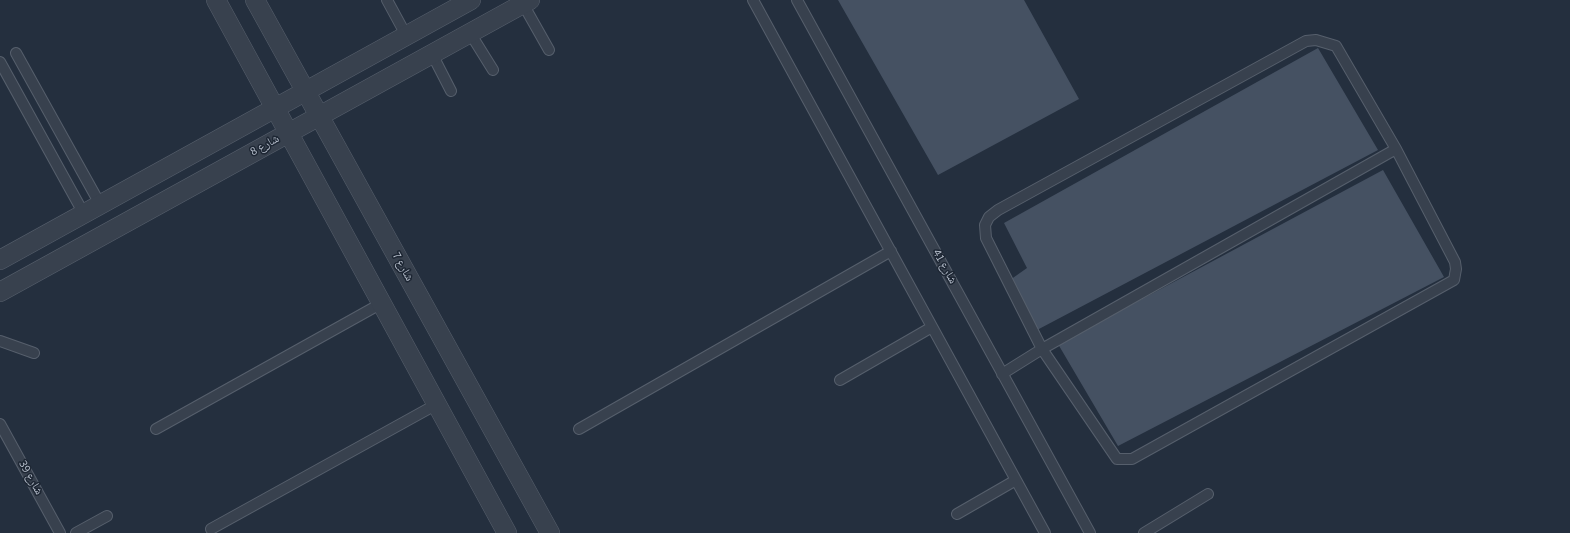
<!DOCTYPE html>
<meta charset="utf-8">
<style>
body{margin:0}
canvas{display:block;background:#242f3e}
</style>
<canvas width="1570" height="533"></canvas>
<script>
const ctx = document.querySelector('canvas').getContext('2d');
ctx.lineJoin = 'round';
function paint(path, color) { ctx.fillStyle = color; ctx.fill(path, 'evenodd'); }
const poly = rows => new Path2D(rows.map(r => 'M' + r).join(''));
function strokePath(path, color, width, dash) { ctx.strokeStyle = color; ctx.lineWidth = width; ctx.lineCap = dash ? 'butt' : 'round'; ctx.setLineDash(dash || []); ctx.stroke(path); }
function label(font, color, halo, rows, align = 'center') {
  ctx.font = font + ' "Source Sans 3","Noto Naskh Arabic",sans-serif'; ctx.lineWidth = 3; ctx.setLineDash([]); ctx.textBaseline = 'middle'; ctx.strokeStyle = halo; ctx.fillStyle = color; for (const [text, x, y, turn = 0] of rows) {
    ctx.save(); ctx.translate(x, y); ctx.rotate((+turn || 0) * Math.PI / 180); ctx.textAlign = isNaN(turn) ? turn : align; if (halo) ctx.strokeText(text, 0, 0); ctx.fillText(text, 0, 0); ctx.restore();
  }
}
paint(poly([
 [838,0,1024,0,1079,99,938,175],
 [1318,48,1378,150,1037,330,1010,280,1027,268,1004,223],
 [1383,170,1444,277,1118,446,1058,344]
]), '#455162');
const service = poly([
 [387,0,406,35],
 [753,0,1045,533],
 [797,0,1090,533],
 [523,4,549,50],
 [470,33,493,70],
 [1316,40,1336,46,1396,149,1455,262,1456,269,1454,280,1132,459,1117,459,1042,349,986,238,985,225,989,217,998,210,1306,41,1316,40],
 [16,53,100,204],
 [432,54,451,91],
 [0,62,84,214],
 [0,341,34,353],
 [1002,374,1042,349,1396,149],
 [840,380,932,327],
 [0,424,60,533],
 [156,429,382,303],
 [579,429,891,251],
 [957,514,1016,480],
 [211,529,437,404],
 [76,533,107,516],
 [1144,533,1208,494]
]);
const minor = poly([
 [216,0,507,533],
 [255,0,550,533],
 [0,260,471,0],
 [0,292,530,0]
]);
strokePath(service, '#565f6c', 12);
strokePath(minor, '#565f6c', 20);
strokePath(service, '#38414e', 10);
strokePath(minor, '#38414e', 19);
label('12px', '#b4bcc9', '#1d2633', [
 ["شارع 8",265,146,-29],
 ["شارع 7",402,267,61],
 ["شارع 41",944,267,61],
 ["شارع 39",30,478,61]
]);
</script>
